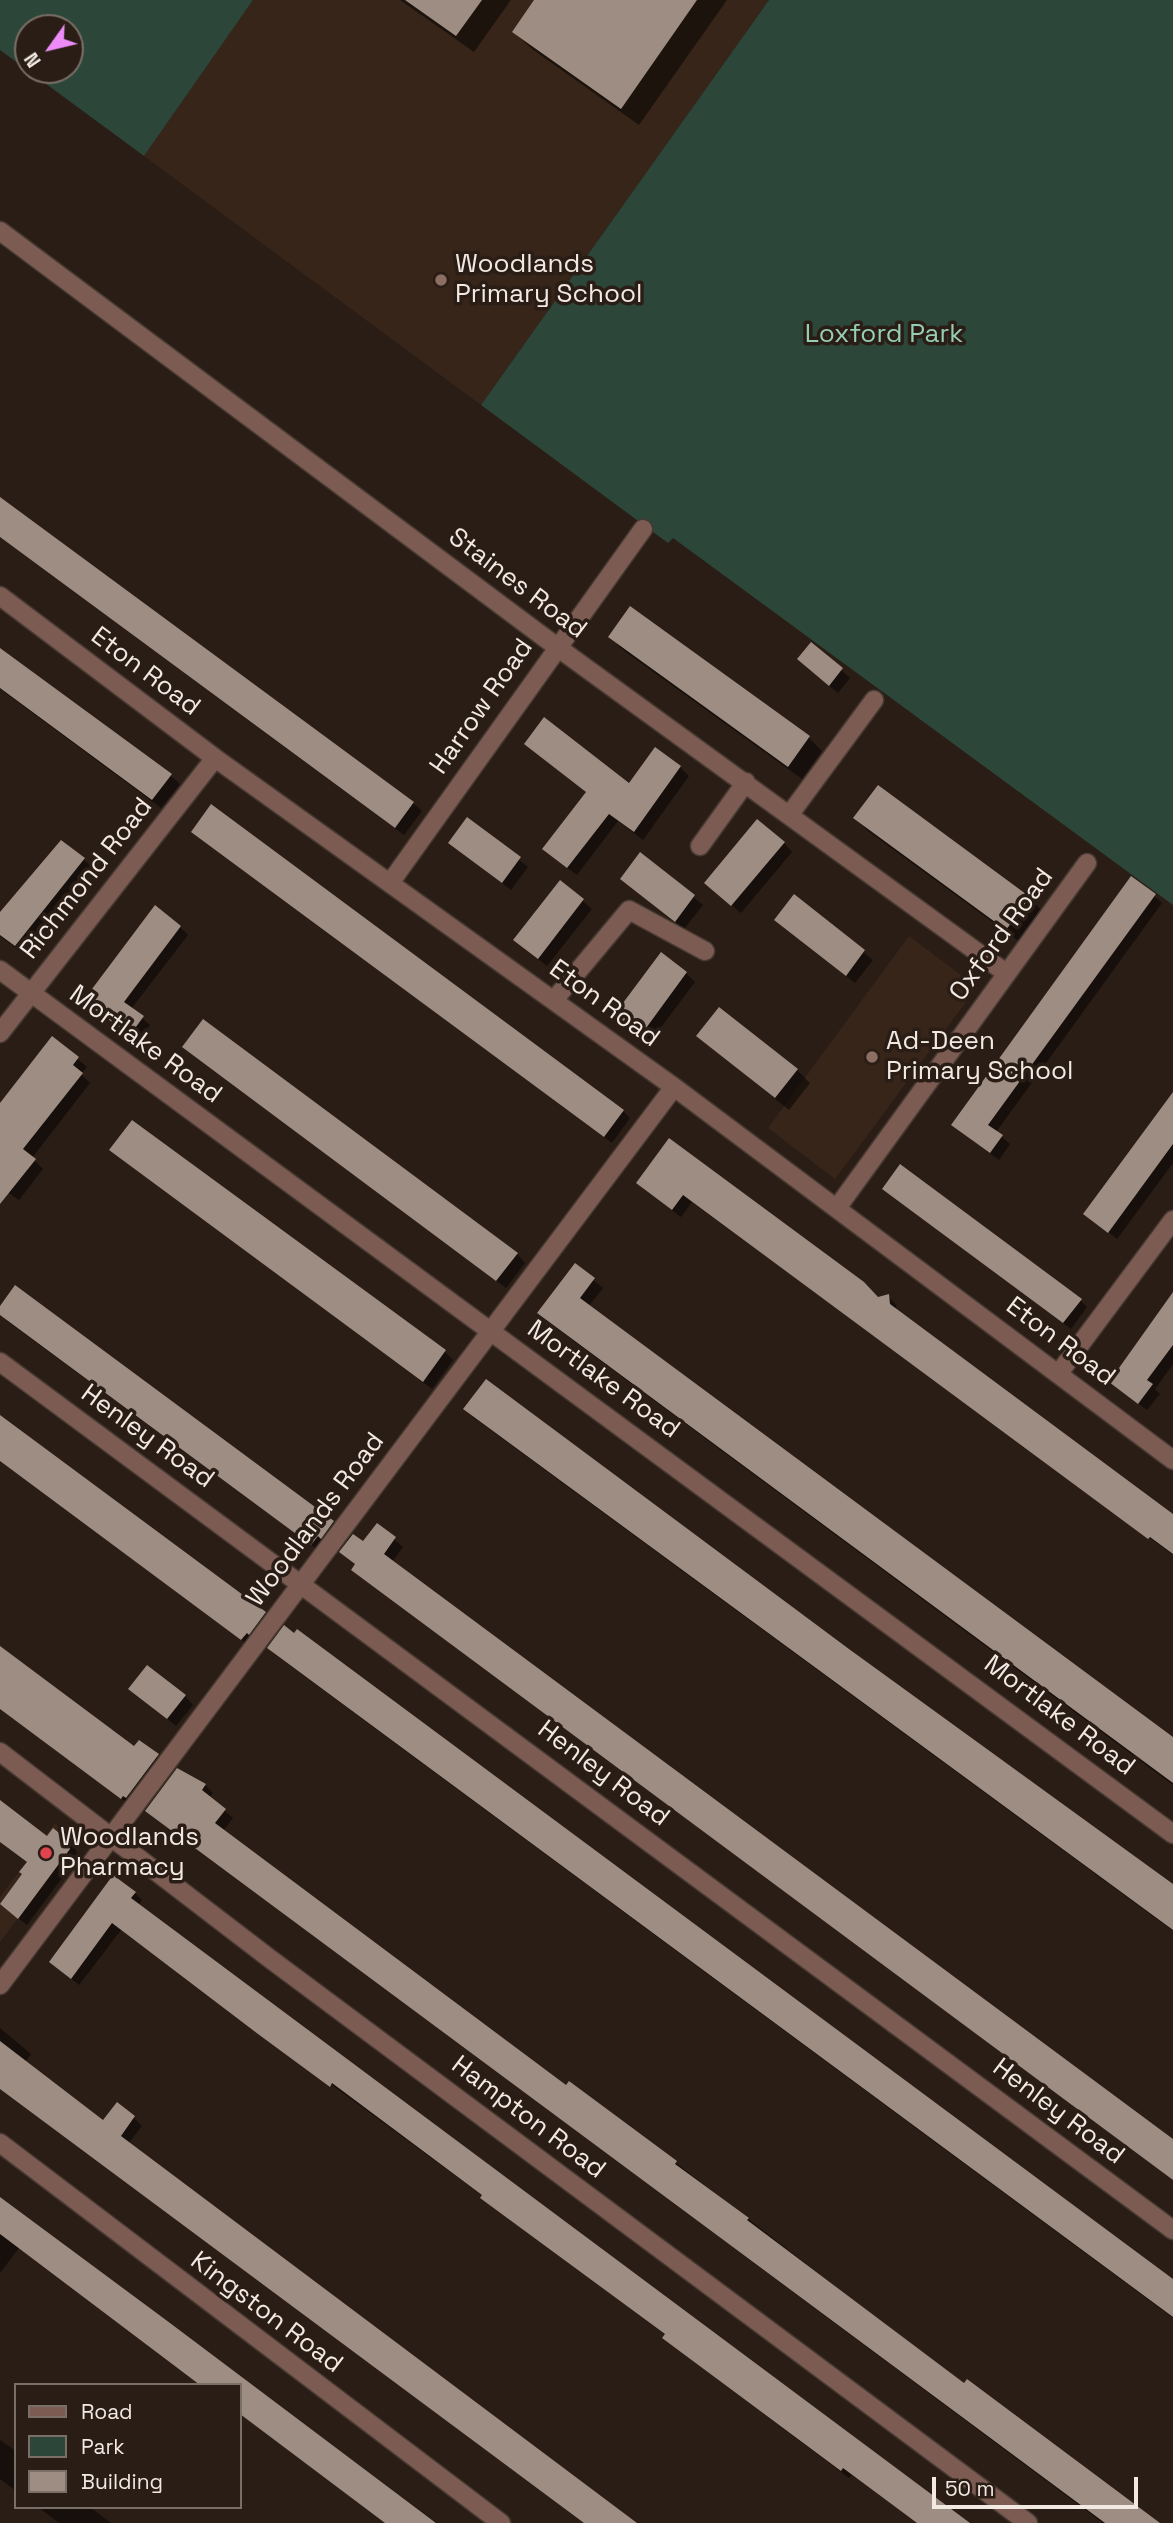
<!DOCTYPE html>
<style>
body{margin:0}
#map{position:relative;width:1173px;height:2523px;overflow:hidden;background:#2a1d15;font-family:"Space Grotesk",sans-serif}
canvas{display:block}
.legend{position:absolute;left:14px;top:2383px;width:228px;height:126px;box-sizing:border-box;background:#2a1d15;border:2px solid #7a6f67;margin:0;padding:9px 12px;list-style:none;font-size:21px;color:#f2e9e3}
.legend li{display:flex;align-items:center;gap:14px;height:35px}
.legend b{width:35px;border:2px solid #7a6f67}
.north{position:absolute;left:14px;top:14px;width:70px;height:70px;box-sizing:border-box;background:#2a1d15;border:2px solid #7a6f67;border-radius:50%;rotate:236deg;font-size:19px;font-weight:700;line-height:28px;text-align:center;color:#f2e9e3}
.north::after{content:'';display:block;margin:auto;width:24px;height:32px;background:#ed8cf9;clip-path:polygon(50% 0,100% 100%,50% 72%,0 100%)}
.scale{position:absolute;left:932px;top:2477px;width:206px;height:32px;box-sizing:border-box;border:4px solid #f2e9e3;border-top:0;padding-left:9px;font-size:21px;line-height:24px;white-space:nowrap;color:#f2e9e3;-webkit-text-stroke:5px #2a1d15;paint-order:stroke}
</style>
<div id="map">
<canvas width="1173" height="2523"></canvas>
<ul class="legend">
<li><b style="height:9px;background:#7c5b53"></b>Road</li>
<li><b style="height:19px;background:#2c4639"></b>Park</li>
<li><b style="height:19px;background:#9e8d83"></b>Building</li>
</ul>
<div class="north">N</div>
<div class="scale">50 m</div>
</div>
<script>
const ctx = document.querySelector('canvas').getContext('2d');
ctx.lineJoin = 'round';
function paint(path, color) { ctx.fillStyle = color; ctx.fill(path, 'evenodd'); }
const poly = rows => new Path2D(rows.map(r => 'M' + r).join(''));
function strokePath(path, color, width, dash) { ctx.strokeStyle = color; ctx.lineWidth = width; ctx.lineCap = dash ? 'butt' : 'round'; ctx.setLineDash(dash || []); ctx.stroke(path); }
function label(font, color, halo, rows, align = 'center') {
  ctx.font = font + ' "Space Grotesk",sans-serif'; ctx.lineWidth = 7; ctx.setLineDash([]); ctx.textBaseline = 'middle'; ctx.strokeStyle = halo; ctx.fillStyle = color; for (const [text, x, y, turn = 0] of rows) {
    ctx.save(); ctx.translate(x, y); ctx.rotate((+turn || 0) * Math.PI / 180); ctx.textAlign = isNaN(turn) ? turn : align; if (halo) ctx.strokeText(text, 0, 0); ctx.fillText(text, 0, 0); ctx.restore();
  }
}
paint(poly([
 [253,0,769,0,481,405,144,156],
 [909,936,977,987,835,1179,768,1128],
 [55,1823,75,1842,0,1942,0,1897]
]), '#372519');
paint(poly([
 [0,0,253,0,144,156,0,50],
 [28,28,70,28,70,70,28,70],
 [769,0,1173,0,1173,905,673,538,668,543,481,405]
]), '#2c4639');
paint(poly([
 [400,0,511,0,474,52],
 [536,0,727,0,639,125,532,49,514,32],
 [0,498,413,803,422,811,404,835,0,537],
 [630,609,809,738,822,751,802,779,623,650,610,637],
 [812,644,850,678,838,693,807,668],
 [0,650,171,776,180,784,161,808,0,689],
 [526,744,630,785,680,767,689,776,643,840,618,821,577,875,553,857,588,793],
 [855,818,1029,898,1042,911,1020,942,868,831],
 [468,819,528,867,511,890,450,843],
 [201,839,623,1111,630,1118,612,1143],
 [784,843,792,852,741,913,715,891],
 [641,855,703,905,684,929,631,887],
 [83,859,92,867,24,954,0,936,0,915],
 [560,882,592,909,547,966,524,948],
 [794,896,873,960,855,983,776,920],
 [1154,896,1162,903,996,1132,1010,1144,999,1160,961,1132],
 [180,927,188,935,131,1009,150,1025,138,1041,93,1008],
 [686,973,695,982,650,1042,617,1015],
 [698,1036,797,1070,810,1083,789,1110],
 [53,1038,87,1067,81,1074,90,1083,32,1158,43,1169,19,1200,6,1191,0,1199,0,1106],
 [184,1047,517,1254,525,1263,506,1288],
 [1173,1095,1173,1163,1117,1239,1086,1214],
 [670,1140,878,1299,888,1296,896,1305,897,1312,1173,1517,1173,1555,692,1202,681,1217,646,1191,638,1183],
 [111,1150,445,1352,453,1360,432,1389],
 [891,1195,1080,1300,1087,1307,1071,1329],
 [575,1266,603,1288,588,1307,1173,1738,1173,1785,548,1322,539,1313],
 [1173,1297,1173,1364,1155,1389,1160,1394,1147,1410,1111,1382],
 [0,1309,333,1522,342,1530,321,1552,7,1321],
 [486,1382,1173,1887,1173,1931,474,1418,465,1409],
 [0,1417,265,1613,273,1622,251,1647,0,1461],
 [377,1525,403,1547,392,1562,1173,2143,1173,2180,361,1577,356,1565,341,1552,364,1544],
 [0,1648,135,1748,139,1742,166,1764,131,1806,0,1709],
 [269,1648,1173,2281,1173,2318,277,1656],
 [130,1689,185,1696,193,1705,176,1726],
 [205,1785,213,1793,209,1798,233,1818,223,1831,567,2087,676,2163,964,2386,1156,2523,1103,2523,147,1811],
 [0,1803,47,1838,68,1842,76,1850,77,1858,27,1925,10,1912,28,1863,0,1842],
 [135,1893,142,1900,138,1906,967,2523,917,2523,852,2475,849,2478,672,2345,666,2335,490,2205,483,2196,121,1930,79,1985,51,1962],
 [0,2028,31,2054,25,2062,104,2122,117,2104,134,2118,142,2126,128,2144,635,2523,584,2523,0,2088],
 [0,2197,437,2523,386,2523,240,2413,240,2385,19,2248,0,2273],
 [0,2440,16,2451,16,2491,0,2479],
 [38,2507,90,2507,111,2523,59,2523]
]), '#0007');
paint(poly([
 [405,0,482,0,456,36],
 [534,0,697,0,621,109,512,32],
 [0,497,414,802,395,828,0,537],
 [630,606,810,736,788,767,608,637],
 [811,642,843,668,829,686,797,659],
 [0,648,172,774,152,800,0,688],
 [544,717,629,783,655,747,681,766,634,832,609,814,567,868,542,849,586,792,524,744],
 [878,785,1030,897,1006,930,853,818],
 [211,804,624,1110,604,1137,191,832],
 [467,817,521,857,502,883,448,843],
 [757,819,785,842,731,906,704,883],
 [61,840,85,858,15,946,0,935,0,912],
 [640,852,695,895,675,922,620,879],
 [1131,876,1156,894,988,1125,1003,1135,990,1153,951,1125],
 [560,880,584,899,538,959,513,940],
 [794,894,865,950,846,976,774,920],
 [155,905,181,926,124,1002,144,1016,130,1035,83,1001],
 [661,952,687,972,641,1035,614,1015],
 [719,1007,798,1069,775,1098,696,1036],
 [203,1019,518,1253,496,1281,182,1047],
 [52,1036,79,1057,73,1065,83,1073,23,1149,36,1159,0,1204,0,1103],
 [1173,1092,1173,1144,1108,1233,1083,1214],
 [132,1120,446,1350,423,1382,109,1150],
 [669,1138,864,1282,878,1297,889,1294,890,1304,1173,1514,1173,1554,1150,1537,1148,1539,683,1195,672,1210,636,1183],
 [900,1164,1082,1299,1063,1323,882,1189],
 [575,1263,595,1278,580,1298,1173,1737,1173,1783,537,1313],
 [15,1285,334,1521,321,1539,318,1536,311,1545,0,1315,0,1306],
 [1173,1292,1173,1345,1147,1380,1153,1384,1138,1404,1109,1382],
 [486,1379,849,1649,1173,1884,1173,1930,463,1409],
 [0,1415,266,1612,249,1635,247,1633,241,1640,0,1461],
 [377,1523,396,1537,384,1554,1173,2139,1173,2180,351,1570,355,1564,339,1552,353,1534,363,1541],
 [284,1625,294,1633,297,1629,1173,2279,1173,2317,267,1648],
 [0,1646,134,1746,139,1740,159,1754,126,1798,123,1796,121,1799,0,1709],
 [147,1665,186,1695,167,1719,128,1689],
 [177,1768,206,1784,202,1790,226,1809,215,1823,566,2085,569,2081,677,2161,675,2164,749,2218,747,2220,964,2383,967,2379,1160,2523,1105,2523,145,1811],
 [0,1800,47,1836,53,1828,69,1841,70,1849,18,1919,0,1904,22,1874,19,1872,27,1862,0,1842],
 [113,1875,136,1892,131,1898,970,2523,917,2523,843,2468,841,2471,662,2338,665,2334,480,2198,482,2195,332,2083,330,2087,258,2034,112,1923,71,1979,49,1962],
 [0,2041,103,2120,117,2102,135,2116,121,2136,637,2523,584,2523,0,2089],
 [0,2197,170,2323,436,2523,385,2523,240,2414,240,2385,200,2385,151,2348,0,2234]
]), '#9e8d83');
const minor = poly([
 [0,231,557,647,1006,973],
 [0,596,215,758,674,1087,1173,1460],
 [790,814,874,700],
 [700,846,746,782],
 [390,883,643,529],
 [0,970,1173,1834],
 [554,1000,629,910,705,951],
 [0,1033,215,758],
 [837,1208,1087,863],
 [0,1362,1173,2230],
 [1059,1373,1173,1220],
 [0,1752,269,1958,1028,2523],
 [0,1985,674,1087],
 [0,2143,501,2523]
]);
strokePath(minor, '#463a32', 21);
strokePath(minor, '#7c5b53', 18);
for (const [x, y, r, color] of [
 [441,280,7,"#8d6e63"],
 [872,1057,7,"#8d6e63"],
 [46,1853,7,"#e0444e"]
]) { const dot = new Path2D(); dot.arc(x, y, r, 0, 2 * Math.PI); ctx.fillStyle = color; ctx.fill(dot); strokePath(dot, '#2a1d15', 2.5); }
label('26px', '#f2e9e3', '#2a1d15', [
 ["Woodlands",455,265],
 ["Primary School",455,295],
 ["Ad-Deen",886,1042],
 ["Primary School",886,1072],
 ["Woodlands",60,1838],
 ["Pharmacy",60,1868]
], 'left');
label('26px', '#95ceb2', '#2a1d15', [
 ["Loxford Park",884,335]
]);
label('26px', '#f2e9e3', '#2a1d15', [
 ["Staines Road",517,584,37],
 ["Eton Road",145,672,37],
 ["Harrow Road",482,707,-55],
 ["Richmond Road",87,879,-52],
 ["Oxford Road",1002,935,-54],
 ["Eton Road",604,1004,36],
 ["Mortlake Road",145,1045,36],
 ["Eton Road",1060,1342,37],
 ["Mortlake Road",603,1380,36],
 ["Henley Road",147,1437,36],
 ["Woodlands Road",316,1520,-53],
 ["Mortlake Road",1059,1716,37],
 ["Henley Road",603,1774,37],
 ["Henley Road",1058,2112,37],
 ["Hampton Road",528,2118,37],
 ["Kingston Road",266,2313,37]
]);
</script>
